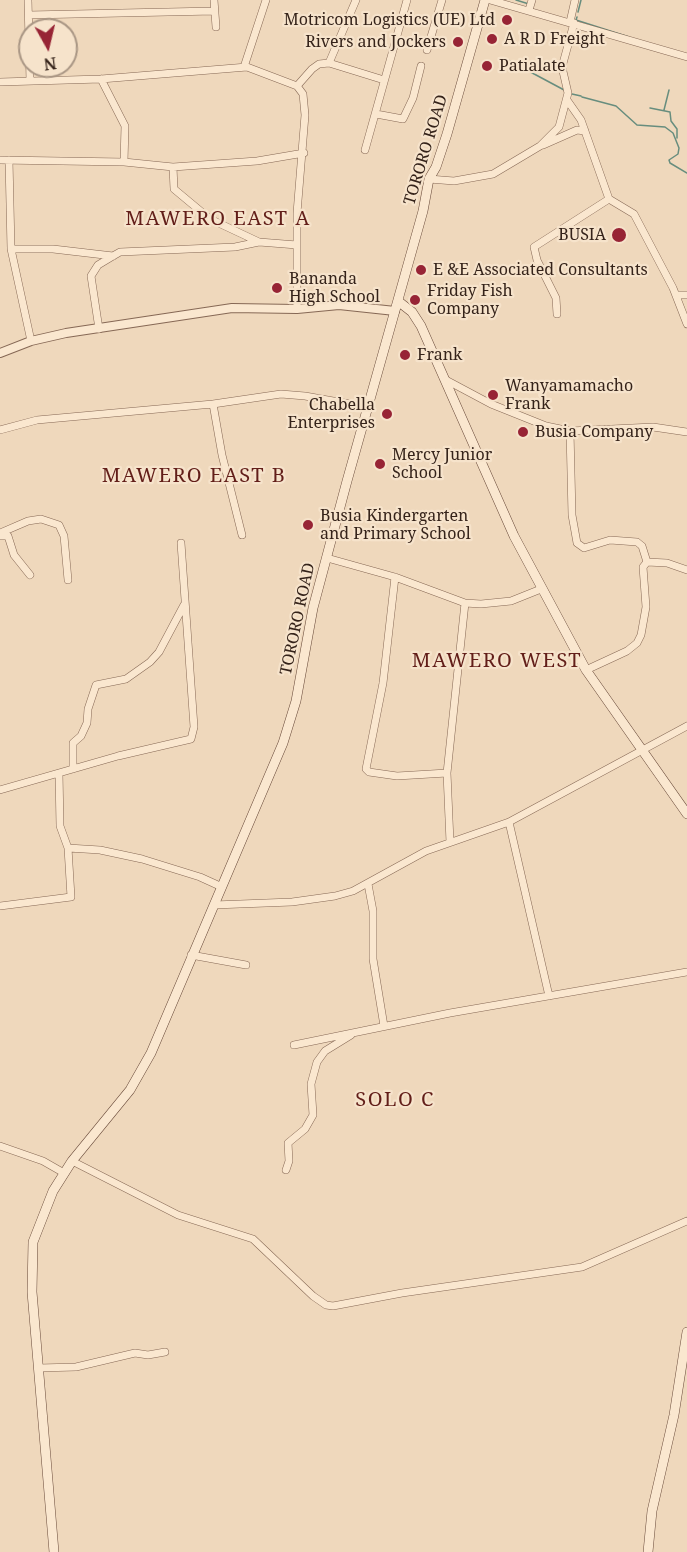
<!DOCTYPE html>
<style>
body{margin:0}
#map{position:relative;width:687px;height:1552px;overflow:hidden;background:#efd8bc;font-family:"Noto Serif",serif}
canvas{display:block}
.north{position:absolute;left:18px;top:18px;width:60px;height:60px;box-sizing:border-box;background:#f6e3cb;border:2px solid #a99684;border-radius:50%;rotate:172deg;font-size:16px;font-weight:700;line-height:24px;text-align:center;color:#35231a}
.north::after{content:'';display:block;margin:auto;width:21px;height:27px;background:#972435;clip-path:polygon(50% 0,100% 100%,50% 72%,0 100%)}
</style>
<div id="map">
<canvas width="687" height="1552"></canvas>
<div class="north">N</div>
</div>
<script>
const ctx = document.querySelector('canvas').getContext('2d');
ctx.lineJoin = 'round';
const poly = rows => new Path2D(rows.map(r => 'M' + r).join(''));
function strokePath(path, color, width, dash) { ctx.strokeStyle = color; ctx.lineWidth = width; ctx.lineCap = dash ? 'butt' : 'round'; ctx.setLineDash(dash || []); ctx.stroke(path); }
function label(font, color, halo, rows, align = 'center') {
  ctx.font = font + ' "Noto Serif",serif'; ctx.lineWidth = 4.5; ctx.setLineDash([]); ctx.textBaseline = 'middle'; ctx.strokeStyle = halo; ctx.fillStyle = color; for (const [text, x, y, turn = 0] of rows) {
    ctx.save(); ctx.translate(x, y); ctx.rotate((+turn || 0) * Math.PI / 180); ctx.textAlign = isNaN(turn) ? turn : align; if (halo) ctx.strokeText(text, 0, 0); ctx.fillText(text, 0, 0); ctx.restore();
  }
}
strokePath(poly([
 [516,0,529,4],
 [578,12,581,0],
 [577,17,576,20,629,37],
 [508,60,566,91],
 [572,94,581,96],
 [582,97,616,106,637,125,665,127,673,133,679,148,678,154,669,160,670,163,687,173],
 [650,108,670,112,671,121,677,129,677,138],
 [664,110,669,90]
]), '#678d7e', 1.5);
const minor = poly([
 [28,0,30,81],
 [214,0,216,27],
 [490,0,687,57],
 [529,10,532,0],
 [29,15,214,11],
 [570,22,575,0],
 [427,50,442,0],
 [329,63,356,0],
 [244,67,266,0],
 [101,79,125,126,124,162],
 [0,82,101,79,247,67,297,86],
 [376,114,403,119,413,98,421,66],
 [543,145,577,130,585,131],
 [365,150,407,0],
 [0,160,124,162,173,167,257,161,304,153],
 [9,160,11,249,31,341],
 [173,167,174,189,210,219,259,242,297,245],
 [429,179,454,181,493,174,540,146,559,127,568,93,562,67,574,23],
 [609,199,634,214,673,288,687,324],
 [11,249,53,249,113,256],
 [676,295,687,295],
 [297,309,297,213,305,115,303,94,297,86,312,69,319,64,329,63,384,80],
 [557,314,556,298,537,260,534,247,609,199,581,120,567,100],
 [99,329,91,276,98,265,113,256,120,252,235,247,259,242],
 [446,380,491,404,546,426,570,431,653,427,687,432],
 [213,404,222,455,242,535],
 [0,430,37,420,213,404,281,394,305,396,367,407],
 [570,431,572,515,577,543,584,548,610,540,637,542,642,546,647,562],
 [0,533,28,521,41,519,59,525,64,536,68,580],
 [0,536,8,536,14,555,30,575],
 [327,558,395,577,465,603,447,773,450,842],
 [395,577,383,683,366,769,369,772,397,776,447,773],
 [465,603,481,604,511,601,541,589],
 [586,670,627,651,637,643,641,635,646,607,643,567,647,562,667,563,687,570],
 [73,769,73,743,81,736,87,723,88,709,96,685,126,679,150,662,159,652,184,605],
 [59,773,60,826,68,848,100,850,142,859,200,877,222,887],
 [0,790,118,756,191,739,194,727,181,543],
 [509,822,549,996],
 [368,884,373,911,373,959,384,1026],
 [214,905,292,902,335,896,353,891,426,851,509,822,687,726],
 [0,906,71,897,68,848],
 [191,955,246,965],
 [294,1045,450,1013,687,972],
 [0,1146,43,1161,64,1173],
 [72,1161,178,1215,253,1239,313,1296,326,1305,333,1306,402,1293,582,1267,687,1221],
 [286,1170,289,1161,288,1143,305,1129,313,1115,311,1084,317,1062,325,1051,351,1035],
 [39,1368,76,1367,135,1353,148,1355,165,1352]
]);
const tertiary = poly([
 [0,353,31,341,66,333,232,308,297,309,339,305,395,311]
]);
const secondary = poly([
 [398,301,412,312,421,326,514,536,586,670,687,814],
 [54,1552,32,1292,33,1242,53,1191,72,1161,130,1090,151,1053,283,743,296,701,313,608,347,481,423,211,429,179,436,167,447,134,485,0],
 [648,1552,652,1511,674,1415,687,1332]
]);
strokePath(minor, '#866855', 8);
strokePath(tertiary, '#866855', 10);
strokePath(secondary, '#684939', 10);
strokePath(minor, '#fae7cf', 7);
strokePath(tertiary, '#fae7cf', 8);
strokePath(secondary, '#fae7cf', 9);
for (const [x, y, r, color] of [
 [507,20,6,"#972435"],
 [492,39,6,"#972435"],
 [458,42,6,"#972435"],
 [487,66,6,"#972435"],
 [619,235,8,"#972435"],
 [421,270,6,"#972435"],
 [277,288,6,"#972435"],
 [415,300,6,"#972435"],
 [405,355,6,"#972435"],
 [493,395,6,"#972435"],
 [387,414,6,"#972435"],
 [523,432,6,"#972435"],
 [380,464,6,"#972435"],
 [308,525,6,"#972435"]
]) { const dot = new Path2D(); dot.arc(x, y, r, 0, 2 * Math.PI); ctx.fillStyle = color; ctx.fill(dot); strokePath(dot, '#f6e3cb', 2); }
label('16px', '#35231a', '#f6e3cb', [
 ["Motricom Logistics (UE) Ltd",495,20,"right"],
 ["A R D Freight",504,39],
 ["Rivers and Jockers",446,42,"right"],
 ["Patialate",499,66],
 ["BUSIA",606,235,"right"],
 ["E &E Associated Consultants",433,270],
 ["Bananda",289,279],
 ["High School",289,297],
 ["Friday Fish",427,291],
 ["Company",427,309],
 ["Frank",417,355],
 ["Wanyamamacho",505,386],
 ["Frank",505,404],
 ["Chabella",375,405,"right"],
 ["Enterprises",375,423,"right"],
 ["Busia Company",535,432],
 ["Mercy Junior",392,455],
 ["School",392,473],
 ["Busia Kindergarten",320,516],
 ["and Primary School",320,534]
], 'left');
label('16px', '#35231a', '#f6e3cb', [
 ["TORORO ROAD",426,150,-73],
 ["TORORO ROAD",298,619,-78]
]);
ctx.letterSpacing = '1.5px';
label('20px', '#621e19', '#f6e3cb', [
 ["MAWERO EAST A",218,219],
 ["MAWERO EAST B",194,476],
 ["MAWERO WEST",497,661],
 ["SOLO C",395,1100]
]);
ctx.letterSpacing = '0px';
</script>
